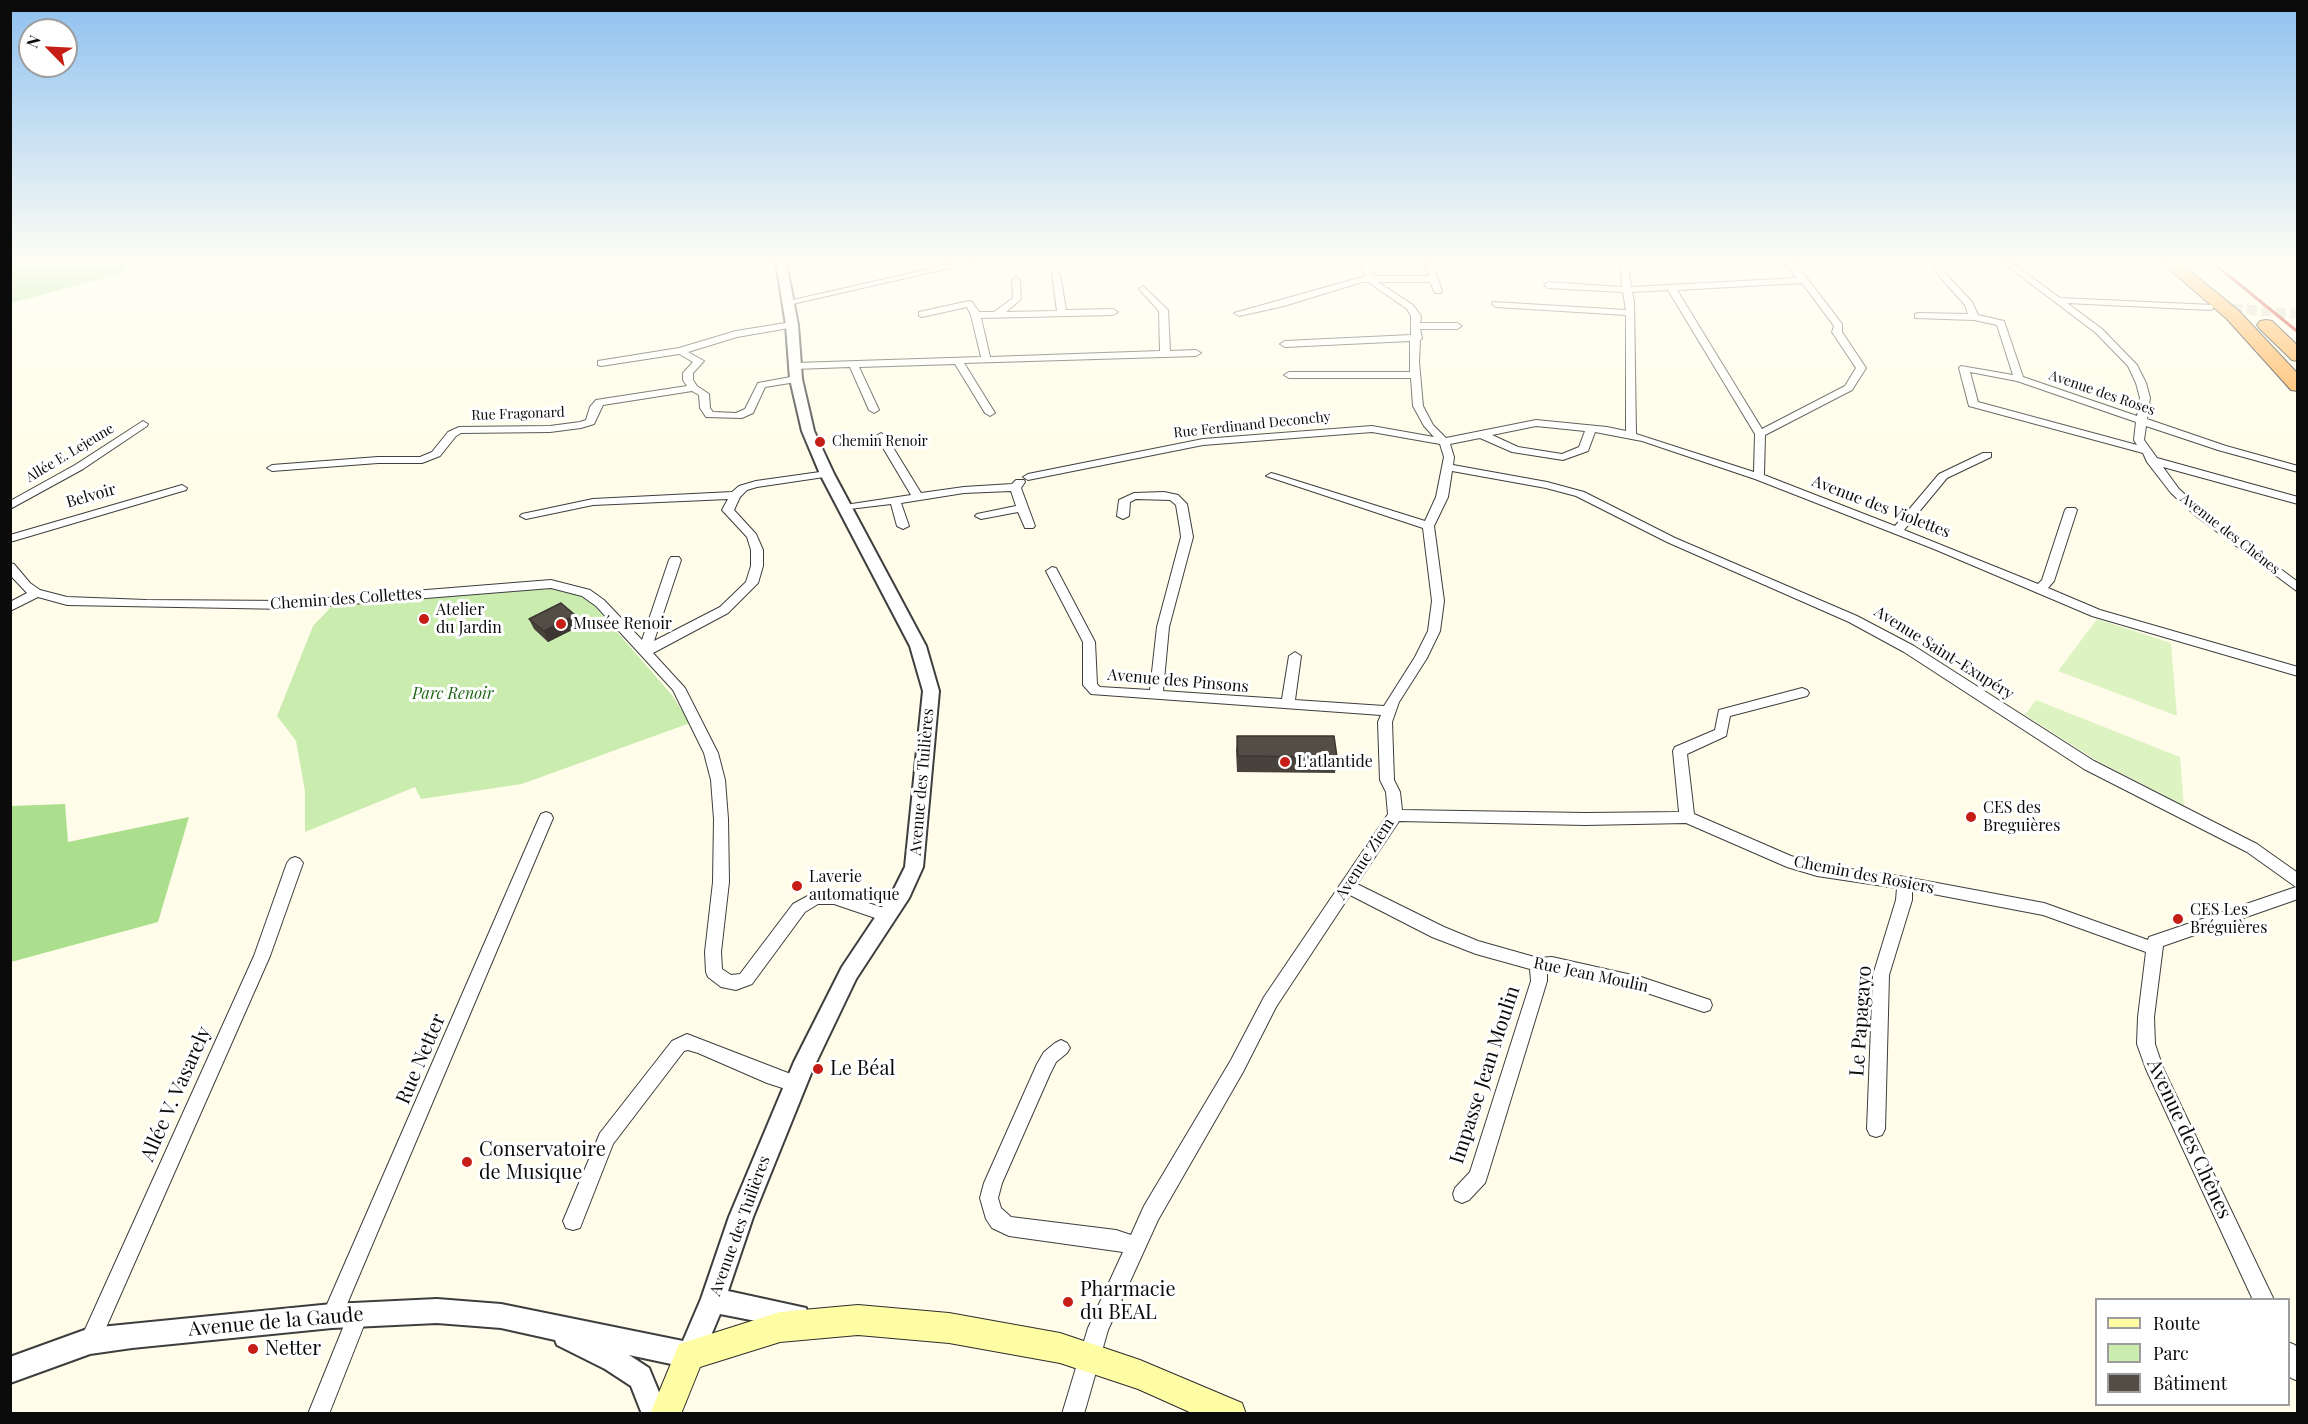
<!DOCTYPE html>
<meta charset="utf-8">
<style>
body{margin:0}
#map{position:relative;width:2308px;height:1424px;overflow:hidden;background:#fffde9;font-family:"Playfair Display",serif}
canvas{display:block}
.frame{position:absolute;inset:0;border:12px solid #0b0b0b;pointer-events:none}
.legend{position:absolute;left:2095px;top:1298px;width:195px;height:108px;box-sizing:border-box;background:#fff;border:2px solid #9d9d9d;margin:0;padding:8px 10px;list-style:none;font-size:18px;color:#0b0b0b}
.legend li{display:flex;align-items:center;gap:12px;height:30px}
.legend b{width:30px;border:2px solid #9d9d9d}
.north{position:absolute;left:18px;top:18px;width:60px;height:60px;box-sizing:border-box;background:#fff;border:2px solid #9d9d9d;border-radius:50%;rotate:294deg;font-size:16px;font-weight:700;line-height:24px;text-align:center;color:#0b0b0b}
.north::after{content:'';display:block;margin:auto;width:21px;height:27px;background:#c61e17;clip-path:polygon(50% 0,100% 100%,50% 72%,0 100%)}
</style>
<div id="map">
<canvas width="2308" height="1424"></canvas>
<div class="frame"></div>
<ul class="legend">
<li><b style="height:8px;background:#fffda4"></b>Route</li>
<li><b style="height:16px;background:#caedaf"></b>Parc</li>
<li><b style="height:16px;background:#544d46"></b>Bâtiment</li>
</ul>
<div class="north">N</div>
</div>
<script>
const ctx = document.querySelector('canvas').getContext('2d');
ctx.lineJoin = 'round';
function paint(path, color) { ctx.fillStyle = color; ctx.fill(path, 'evenodd'); }
const poly = rows => new Path2D(rows.map(r => 'M' + r).join(''));
function strokePath(path, color, width, dash) { ctx.strokeStyle = color; ctx.lineWidth = width; ctx.lineCap = dash ? 'butt' : 'round'; ctx.setLineDash(dash || []); ctx.stroke(path); }
function label(font, color, halo, rows, align = 'center') {
  ctx.font = font + ' "Playfair Display",serif'; ctx.lineWidth = 6; ctx.setLineDash([]); ctx.textBaseline = 'middle'; ctx.strokeStyle = halo; ctx.fillStyle = color; for (const [text, x, y, turn = 0] of rows) {
    ctx.save(); ctx.translate(x, y); ctx.rotate((+turn || 0) * Math.PI / 180); ctx.textAlign = isNaN(turn) ? turn : align; if (halo) ctx.strokeText(text, 0, 0); ctx.fillText(text, 0, 0); ctx.restore();
  }
}
paint(poly([
 [539,586,568,587,589,600,672,695,690,723,522,784,421,799,415,787,305,832,305,791,296,741,277,716,313,626,332,606]
]), '#caedaf');
paint(poly([
 [11,262,124,262,126,272,11,303],
 [65,804,68,842,189,817,158,922,11,962,11,806]
]), '#abdf8d');
paint(poly([
 [2097,619,2171,643,2177,716,2058,671],
 [2036,700,2180,757,2184,806,2096,760,2025,715]
]), '#def3c2');
strokePath(poly([
 [2218,307,2298,314]
]), '#dad9c8', 10, [10, 4.5]);
const minor = poly([
 [960,262,976,262,788,305,784,302,960,262],
 [1358,262,1366,262,1374,276,1429,276,1425,265,1429,262,1433,265,1442,291,1441,293,1435,293,1430,282,1378,282,1413,305,1421,316,1420,323,1457,323,1462,326,1457,329,1420,329,1422,338,1420,340,1419,362,1423,406,1433,425,1446,438,1536,420,1607,427,1626,431,1626,315,1496,307,1492,304,1493,302,1626,310,1623,292,1548,288,1544,285,1548,282,1622,287,1620,262,1628,262,1631,287,1797,278,1783,262,1792,262,1807,278,1842,324,1842,332,1866,368,1852,390,1765,435,1764,475,1895,526,1939,474,1983,453,1991,453,1991,457,1947,478,1904,530,2038,584,2042,580,2065,510,2067,508,2075,508,2077,510,2054,581,2048,588,2100,610,2298,667,2298,676,2092,616,1934,549,1755,479,1642,441,1595,432,1588,451,1563,460,1512,452,1480,438,1450,444,1454,457,1453,465,1547,482,1584,492,1675,538,1857,616,1914,646,2094,761,2257,844,2298,873,2298,899,2163,946,2154,1017,2155,1044,2163,1068,2274,1300,2253,1300,2146,1069,2137,1044,2138,1017,2146,952,2043,915,1912,890,1912,900,1889,975,1885,1129,1882,1135,1876,1137,1870,1135,1867,1129,1873,975,1896,900,1897,888,1817,876,1787,867,1686,823,1585,825,1399,821,1357,884,1444,927,1478,941,1538,958,1552,957,1641,977,1710,1000,1712,1005,1710,1010,1704,1012,1641,991,1547,971,1547,981,1487,1177,1485,1183,1469,1200,1462,1203,1455,1200,1453,1194,1455,1188,1470,1172,1531,981,1530,969,1476,954,1432,937,1350,895,1276,1007,1243,1072,1158,1220,1108,1330,1084,1414,1062,1414,1088,1328,1123,1252,1009,1236,992,1228,986,1219,980,1198,984,1183,1037,1064,1044,1052,1055,1043,1061,1040,1067,1043,1070,1048,1067,1053,1056,1062,1050,1074,1002,1183,998,1198,1001,1208,1011,1217,1116,1230,1131,1235,1144,1206,1231,1060,1264,997,1388,814,1386,792,1380,780,1378,722,1381,715,1091,694,1083,685,1083,642,1046,571,1052,567,1056,568,1095,642,1097,684,1100,687,1150,690,1157,627,1181,537,1180,529,1176,505,1170,500,1136,499,1130,502,1129,516,1123,519,1117,516,1119,500,1134,493,1164,492,1178,495,1187,504,1193,537,1169,627,1163,691,1282,699,1289,656,1295,652,1301,656,1295,700,1384,706,1415,657,1428,631,1432,601,1423,528,1266,476,1271,473,1275,474,1425,521,1436,497,1444,457,1440,444,1372,432,1203,445,1028,480,1023,477,1028,474,1203,439,1372,426,1434,437,1424,426,1413,406,1411,378,1289,378,1284,375,1289,372,1410,372,1410,341,1285,347,1280,344,1285,341,1411,335,1411,316,1407,309,1368,282,1362,282,1284,306,1239,316,1234,313,1366,276,1358,262],
 [1802,283,1834,326,1832,332,1856,368,1845,386,1762,429,1677,290,1802,283],
 [1668,290,1755,434,1754,472,1636,434,1634,301,1632,292,1668,290],
 [1536,426,1585,431,1579,447,1562,454,1518,447,1492,435,1536,426],
 [1452,471,1546,488,1576,496,1667,542,1849,622,1904,652,2084,769,2247,852,2296,887,2149,937,2148,940,2044,903,1905,877,1817,864,1791,856,1694,814,1687,754,1726,736,1730,716,1807,696,1809,693,1807,690,1802,688,1719,710,1715,730,1675,747,1673,751,1679,812,1585,813,1402,810,1400,792,1394,780,1392,722,1399,702,1427,658,1440,631,1444,601,1434,526,1448,497,1452,471],
 [1931,262,1939,262,1946,274,1972,302,1978,315,2004,321,2023,377,2137,416,2140,398,2136,383,2128,366,2096,333,2002,262,2011,262,2060,298,2213,305,2213,309,2210,310,2067,303,2102,329,2137,365,2146,383,2150,398,2147,419,2226,446,2298,466,2298,472,2218,450,2146,426,2144,440,2157,458,2298,497,2298,504,2163,467,2179,489,2204,512,2298,582,2298,592,2196,516,2171,493,2147,462,2143,453,1969,406,1959,368,1961,366,2013,375,1997,325,1974,320,1915,318,1915,314,1918,313,1968,314,1965,305,1940,277,1931,262],
 [1970,372,2017,381,2136,422,2134,440,2137,445,1978,402,1970,372],
 [1056,271,1060,274,1066,310,1113,309,1118,312,1113,315,981,318,990,357,1160,351,1159,311,1139,289,1143,286,1168,310,1170,351,1196,350,1201,353,1196,356,964,363,995,413,990,416,985,413,955,364,859,367,879,410,874,413,869,410,850,367,795,369,790,366,795,363,981,357,971,315,967,307,922,317,919,316,919,312,969,301,972,302,979,312,994,312,1013,298,1012,280,1016,277,1020,280,1021,299,1006,312,1057,311,1052,274,1056,271],
 [792,322,795,323,795,327,737,337,688,352,704,361,693,373,693,380,697,386,709,394,710,408,713,412,736,413,745,409,758,383,796,376,801,379,796,382,765,387,753,413,742,418,706,417,700,408,699,395,692,391,603,405,594,424,581,428,550,432,461,433,456,436,440,456,422,463,378,463,272,471,267,468,272,465,378,457,420,457,432,452,448,432,459,427,550,426,580,422,586,420,590,407,596,400,687,386,683,380,683,373,693,362,679,354,601,366,598,365,598,361,679,348,736,331,792,322],
 [143,421,148,424,147,426,83,469,10,509,10,501,75,465,143,421],
 [881,433,886,436,921,493,964,487,1012,484,1016,480,1024,480,1025,482,1021,488,1035,526,1033,528,1025,528,1018,512,981,519,975,516,977,514,1016,506,1011,491,964,493,901,503,909,526,903,529,897,526,891,504,841,510,839,508,845,505,911,495,876,436,881,433],
 [827,471,831,472,831,476,757,487,747,490,740,497,734,510,756,534,763,550,763,566,758,583,728,613,653,653,685,688,718,753,725,780,728,819,729,882,721,952,722,969,731,975,740,974,793,904,815,892,834,892,893,911,895,916,893,921,887,922,834,904,818,904,805,912,752,984,736,990,721,987,708,977,706,972,705,952,713,882,714,819,711,780,704,753,673,690,596,606,582,596,551,588,289,609,67,605,38,597,10,611,10,602,27,593,10,575,10,563,14,564,30,583,40,590,67,597,146,600,289,601,551,580,590,590,604,600,642,640,669,560,671,557,679,557,681,560,654,641,720,607,746,582,751,566,751,550,747,537,722,510,728,499,593,505,526,519,520,516,522,514,593,499,732,492,739,486,756,481,827,471],
 [182,485,187,488,186,490,10,542,10,535,182,485],
 [546,812,551,814,553,818,339,1323,332,1326,325,1323,322,1316,325,1309,539,818,541,814,546,812],
 [295,857,300,859,303,863,270,956,97,1348,90,1351,83,1348,80,1341,83,1334,254,956,287,863,290,859,295,857],
 [687,1034,801,1078,804,1084,801,1090,795,1092,767,1083,698,1053,688,1050,684,1051,613,1144,580,1228,573,1230,566,1228,563,1221,600,1133,672,1041,687,1034],
 [358,1305,365,1308,368,1315,329,1414,308,1414,351,1308,358,1305],
 [2288,1342,2295,1345,2298,1349,2298,1381,2291,1378,2288,1374,2288,1342]
]);
const tertiary = poly([
 [776,262,786,262,798,325,802,379,814,431,834,474,926,646,939,691,923,867,909,898,856,979,812,1071,753,1217,728,1291,806,1308,809,1317,806,1326,797,1329,720,1314,699,1364,690,1368,629,1355,649,1368,668,1414,642,1414,631,1386,605,1369,557,1345,555,1340,501,1328,437,1323,332,1328,132,1348,90,1354,10,1383,10,1357,90,1328,332,1304,437,1299,501,1304,683,1341,701,1299,729,1217,794,1062,842,967,894,889,905,867,923,691,910,646,820,474,802,431,790,379,786,325,776,262]
]);
const secondary = poly([
 [858,1305,949,1313,1060,1333,1140,1360,1242,1403,1246,1414,1194,1414,1138,1389,1060,1363,949,1343,858,1335,780,1342,700,1367,681,1414,650,1414,679,1344,780,1312,858,1305]
]);
const motorway = poly([
 [2161,262,2179,262,2239,311,2298,374,2298,391,2291,390,2227,319,2161,262],
 [2266,320,2272,321,2298,346,2298,361,2292,360,2260,329,2257,325,2260,321,2266,320]
]);
strokePath(minor, '#3e3e3e', 2);
strokePath(tertiary, '#3e3e3e', 4);
strokePath(secondary, '#2d2d2d', 2);
strokePath(motorway, '#1c1c1c', 2);
paint(minor, '#fff');
paint(tertiary, '#fff');
paint(secondary, '#fffda4');
paint(motorway, '#ffab47');
strokePath(poly([
 [2212,262,2298,332]
]), '#c61e17', 3);
paint(poly([
 [575,615,580,626,548,642,534,629,529,619],
 [1237,736,1337,757,1335,773,1237,772,1236,751]
]), '#48423c');
paint(poly([
 [575,615,580,626,548,642,544,631]
]), '#3b3631');
const building = poly([
 [561,603,575,615,544,631,529,619,561,603],
 [1237,736,1334,736,1337,757,1238,756,1237,736]
]);
paint(building, '#544d46');
strokePath(building, '#3b3631', 1.5);
const sky = ctx.createLinearGradient(0, 0, 0, 461);
sky.addColorStop(0, '#8ec1f0');
sky.addColorStop(0.57, '#fffef5');
sky.addColorStop(1, '#fffef500');
ctx.fillStyle = sky;
ctx.fillRect(0, 0, 2308, 461);
for (const [x, y, r, color] of [
 [820,442,6,"#c61e17"],
 [424,619,6,"#c61e17"],
 [561,624,6,"#c61e17"],
 [1285,762,6,"#c61e17"],
 [1971,817,6,"#c61e17"],
 [797,886,6,"#c61e17"],
 [2178,919,6,"#c61e17"],
 [818,1069,6,"#c61e17"],
 [467,1162,6,"#c61e17"],
 [1068,1302,6,"#c61e17"],
 [253,1349,6,"#c61e17"]
]) { const dot = new Path2D(); dot.arc(x, y, r, 0, 2 * Math.PI); ctx.fillStyle = color; ctx.fill(dot); strokePath(dot, '#fff', 2); }
label('14px', '#0b0b0b', '#fff', [
 ["Avenue des Roses",2102,393,19],
 ["Rue Fragonard",518,414,-2],
 ["Rue Ferdinand Deconchy",1252,425,-6],
 ["Allée E. Lejeune",70,453,-31],
 ["Avenue des Chênes",2230,534,38]
]);
label('14px', '#0b0b0b', '#fff', [
 ["Chemin Renoir",832,442]
], 'left');
label('16px', '#0b0b0b', '#fff', [
 ["Belvoir",91,496,-16],
 ["Avenue des Violettes",1881,507,21],
 ["Chemin des Collettes",346,599,-4],
 ["Avenue Saint-Exupéry",1944,653,32],
 ["Avenue des Pinsons",1178,681,5],
 ["Avenue des Tuilières",922,782,-85],
 ["Avenue Ziem",1365,859,-57],
 ["Chemin des Rosiers",1864,875,11],
 ["Rue Jean Moulin",1591,975,12],
 ["Avenue des Tuilières",740,1226,-70]
]);
label('16px', '#0b0b0b', '#fff', [
 ["Atelier",436,610],
 ["du Jardin",436,628],
 ["Musée Renoir",573,624],
 ["L'atlantide",1297,762],
 ["CES des",1983,808],
 ["Breguières",1983,826],
 ["Laverie",809,877],
 ["automatique",809,895],
 ["CES Les",2190,910],
 ["Bréguières",2190,928]
], 'left');
label('italic 16px', '#206716', '#fff', [
 ["Parc Renoir",453,694]
]);
label('20px', '#0b0b0b', '#fff', [
 ["Le Papagayo",1861,1021,-86],
 ["Rue Netter",421,1059,-67],
 ["Impasse Jean Moulin",1485,1075,-72],
 ["Allée V. Vasarely",176,1094,-66],
 ["Avenue des Chênes",2189,1139,65],
 ["Avenue de la Gaude",276,1322,-5]
]);
label('20px', '#0b0b0b', '#fff', [
 ["Le Béal",830,1069],
 ["Conservatoire",479,1150],
 ["de Musique",479,1173],
 ["Pharmacie",1080,1290],
 ["du BEAL",1080,1313],
 ["Netter",265,1349]
], 'left');
</script>
